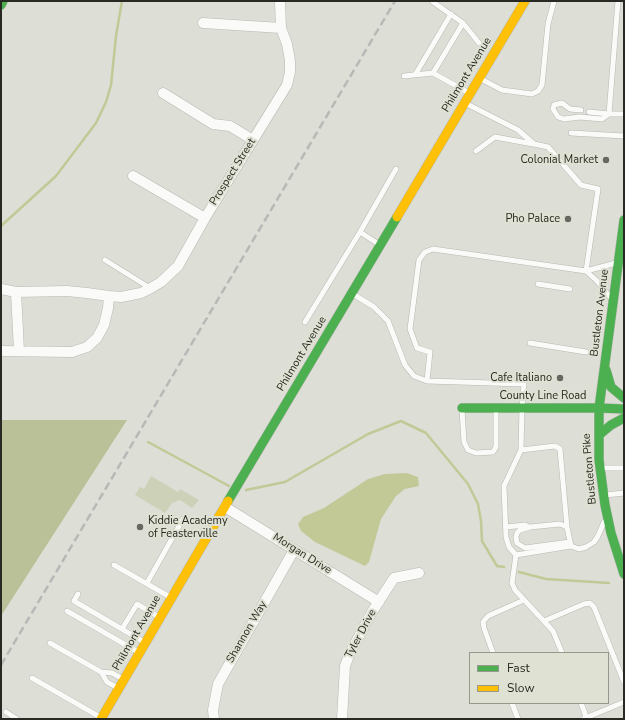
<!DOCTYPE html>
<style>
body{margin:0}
#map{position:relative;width:625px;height:720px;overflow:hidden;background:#ddded6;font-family:"Nunito Sans",sans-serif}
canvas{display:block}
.frame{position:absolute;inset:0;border:2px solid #282923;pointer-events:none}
.legend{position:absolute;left:469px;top:652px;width:140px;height:52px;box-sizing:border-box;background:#dfe2d3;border:1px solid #96988d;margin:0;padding:5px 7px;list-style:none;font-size:12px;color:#282923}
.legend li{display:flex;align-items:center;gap:8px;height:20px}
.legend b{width:20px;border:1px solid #96988d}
</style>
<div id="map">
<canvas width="625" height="720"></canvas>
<div class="frame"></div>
<ul class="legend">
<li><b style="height:5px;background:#4caf50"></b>Fast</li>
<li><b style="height:5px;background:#ffc107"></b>Slow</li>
</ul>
</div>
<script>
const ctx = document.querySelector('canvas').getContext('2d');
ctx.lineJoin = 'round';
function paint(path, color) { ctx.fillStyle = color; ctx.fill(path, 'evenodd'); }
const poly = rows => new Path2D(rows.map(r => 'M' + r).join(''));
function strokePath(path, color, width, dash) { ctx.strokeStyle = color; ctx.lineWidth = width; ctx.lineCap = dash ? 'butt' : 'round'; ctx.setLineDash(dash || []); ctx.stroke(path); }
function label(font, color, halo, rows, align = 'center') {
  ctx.font = font + ' "Nunito Sans",sans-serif'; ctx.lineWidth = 4; ctx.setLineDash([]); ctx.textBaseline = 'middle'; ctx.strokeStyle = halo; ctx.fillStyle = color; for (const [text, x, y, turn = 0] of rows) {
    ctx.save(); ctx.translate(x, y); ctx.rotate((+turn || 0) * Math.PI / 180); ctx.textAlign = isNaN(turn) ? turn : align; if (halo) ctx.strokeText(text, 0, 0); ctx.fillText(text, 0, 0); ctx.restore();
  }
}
paint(poly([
 [151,476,178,492,180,489,199,500,192,508,180,500,176,501,175,503,173,502,165,513,135,495,140,487,144,489]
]), '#ccd1b7');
paint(poly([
 [1,420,127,420,1,616]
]), '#bac097');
paint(poly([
 [407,473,418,477,419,486,405,489,396,496,381,519,369,562,365,566,315,542,301,531,298,524,303,517,324,508,368,479,385,474]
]), '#c2c997');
strokePath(poly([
 [1,226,56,176,96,123,106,102,111,85,116,36,122,1],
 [148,442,229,486],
 [246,490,285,482,368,434,401,421,426,433,468,484,478,504,481,521,482,541,497,566,504,567],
 [519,572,546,579,609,583]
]), '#c2c997', 2.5);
const lane = poly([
 [618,1,609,114,624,114],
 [463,23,479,43],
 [433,73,463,23,433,2],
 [415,75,451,14],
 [404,76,433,73,469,93],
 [481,79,502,90,532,94,538,91,542,85,548,24,554,1],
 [465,103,518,130,534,144,548,147,581,185,598,189,586,271,433,249,425,252,419,260,410,329,417,348,430,352,427,381,524,384,522,408,521,450,504,486,506,537,509,547,516,555,512,583,515,590,553,631,562,653],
 [581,110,570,109,562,103,554,105,553,109,558,117,564,119,580,117,602,119,609,114,589,112],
 [571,133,624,136],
 [476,151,495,137,533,144],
 [360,232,396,169],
 [105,260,150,288],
 [586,271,596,280,611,298],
 [586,271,616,263],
 [538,284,570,289],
 [353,294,374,307,388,321,405,365,414,376,427,381],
 [305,322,360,232,380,245],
 [530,343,586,352],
 [462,409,464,442,468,450,476,453,493,452,496,447,496,411],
 [603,468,624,468],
 [606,495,624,493],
 [506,527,525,525,529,527],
 [567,527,560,524,530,527,520,530,517,533,516,537,517,543,525,548,570,542],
 [571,546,579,549,586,547,594,542,598,536,604,522],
 [516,555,571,546,567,527,560,449,555,446,521,450],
 [114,565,170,597],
 [147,583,183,519],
 [78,594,74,601,144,642],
 [67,611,138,652],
 [544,621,584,604,590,603,594,607,624,682],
 [122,629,137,604,159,617],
 [50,643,101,672,107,682,118,688],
 [493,653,484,628,483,622,488,616,524,600],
 [101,672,112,673,123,679],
 [32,678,100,717],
 [512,703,518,719],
 [581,703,587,719],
 [6,712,17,719],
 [583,719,624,702]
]);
const street = poly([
 [203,23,281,28],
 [163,93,213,124,230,126,253,140],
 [133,176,205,218],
 [1,289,16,292,67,291,87,293,109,296],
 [16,292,19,351],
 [1,351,72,352,87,347,97,338,104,325,108,308,109,296,121,297,141,293,151,288,161,282,178,266,205,218,287,85,290,72,290,61,287,44,281,28,280,1],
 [225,507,379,602],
 [214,719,213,710,218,684,294,550],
 [342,719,345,666,350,653,372,612,394,578,419,573]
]);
const fast = poly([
 [1,5,3,1],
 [624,220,599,408,599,460,605,505,611,533,624,574],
 [606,370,611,387,624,398],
 [462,408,599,408],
 [599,408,624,409],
 [599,435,611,425,624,418],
 [228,501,397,217]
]);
const slow = poly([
 [397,217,525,1],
 [101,719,228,501]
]);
strokePath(lane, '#b7b8b2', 6);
strokePath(street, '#b7b8b2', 11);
strokePath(fast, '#b7b8b2', 10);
strokePath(slow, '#b7b8b2', 10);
strokePath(lane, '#fafaf9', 5);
strokePath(street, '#fafaf9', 10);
strokePath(fast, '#4caf50', 9);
strokePath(slow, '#ffc107', 9);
strokePath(poly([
 [1,665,395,1]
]), '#b8b9b7', 2.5, [8, 4]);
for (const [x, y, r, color] of [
 [606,160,4,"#676862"],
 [568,219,4,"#676862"],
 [560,378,4,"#676862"],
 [140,527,4,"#676862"]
]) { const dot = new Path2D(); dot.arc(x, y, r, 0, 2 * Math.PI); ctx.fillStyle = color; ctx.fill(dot); strokePath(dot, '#dfe2d3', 1.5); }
label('11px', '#282923', '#dfe2d3', [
 ["Philmont Avenue",467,75,-59],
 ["Prospect Street",233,172,-58],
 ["Bustleton Avenue",600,313,-83],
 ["Philmont Avenue",302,354,-59],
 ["County Line Road",543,396],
 ["Bustleton Pike",590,469,-95],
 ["Morgan Drive",302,554,32],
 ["Shannon Way",247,632,-60],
 ["Philmont Avenue",137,633,-60],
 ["Tyler Drive",361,634,-62]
]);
label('11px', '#282923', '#dfe2d3', [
 ["Colonial Market",598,160],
 ["Pho Palace",560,219],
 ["Cafe Italiano",552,378],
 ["Kiddie Academy",148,521,"left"],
 ["of Feasterville",148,534,"left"]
], 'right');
</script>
